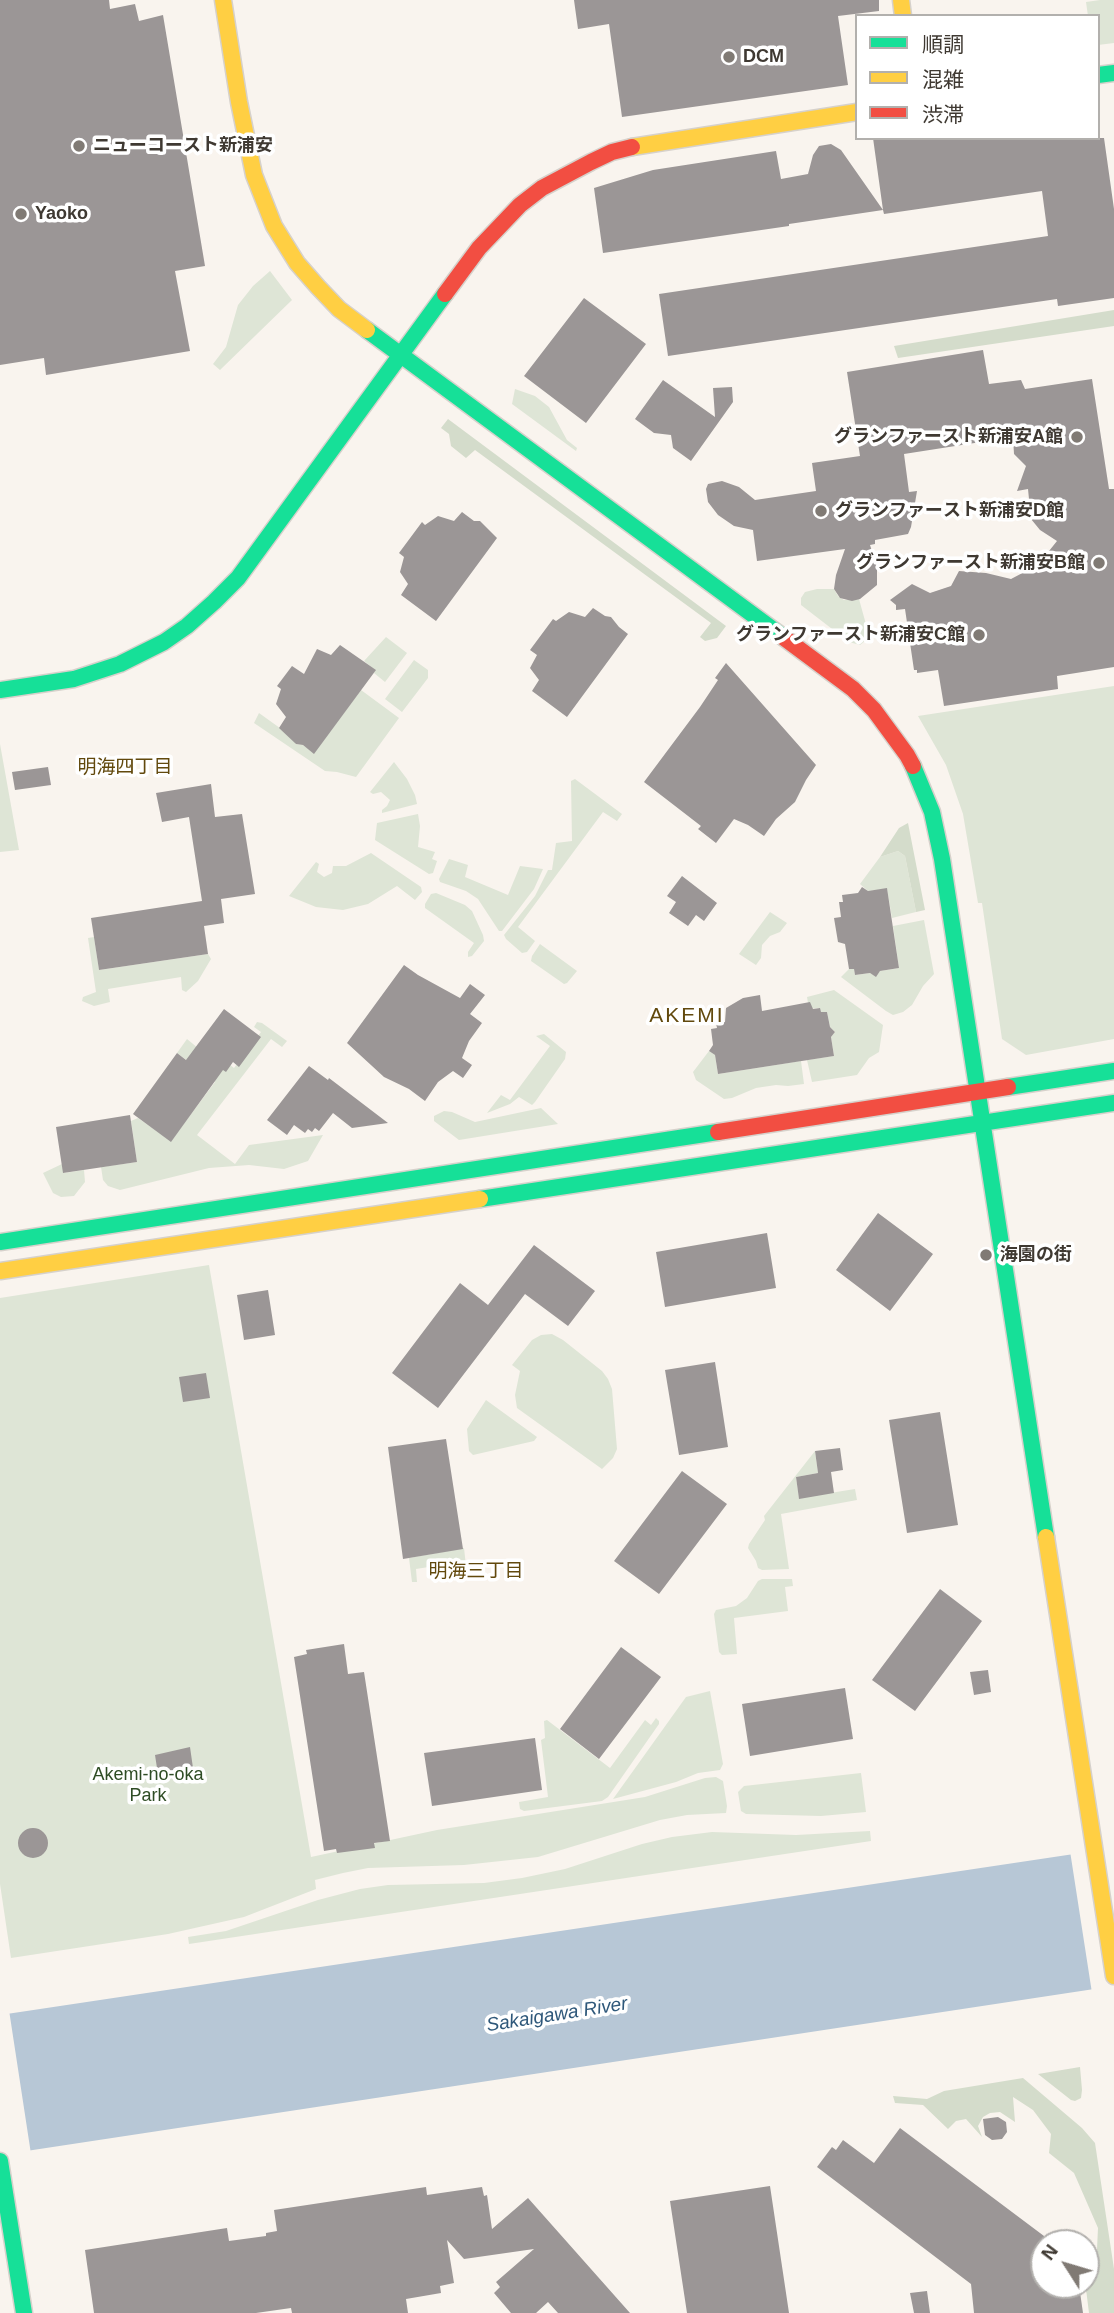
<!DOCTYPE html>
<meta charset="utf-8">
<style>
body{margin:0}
#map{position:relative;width:1114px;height:2313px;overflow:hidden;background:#f9f4ee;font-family:Arial,"Noto Sans JP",sans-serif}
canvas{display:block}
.legend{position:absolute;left:855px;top:14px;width:245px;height:126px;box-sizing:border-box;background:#fff;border:2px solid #b2b0ad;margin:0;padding:9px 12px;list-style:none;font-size:21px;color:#3f3932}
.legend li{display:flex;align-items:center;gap:14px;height:35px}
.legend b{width:35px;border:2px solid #b2b0ad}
.north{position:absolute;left:1030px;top:2229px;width:70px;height:70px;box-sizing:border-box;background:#fff;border:2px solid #b2b0ad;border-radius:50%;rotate:307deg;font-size:19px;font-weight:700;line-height:28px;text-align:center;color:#3f3932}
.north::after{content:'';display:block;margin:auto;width:24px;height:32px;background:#807a74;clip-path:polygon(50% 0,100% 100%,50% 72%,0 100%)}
</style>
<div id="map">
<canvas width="1114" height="2313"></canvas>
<ul class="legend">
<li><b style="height:9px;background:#16e098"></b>順調</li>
<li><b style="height:9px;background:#ffcf43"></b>混雑</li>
<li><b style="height:9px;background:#f24e42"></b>渋滞</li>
</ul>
<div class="north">N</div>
</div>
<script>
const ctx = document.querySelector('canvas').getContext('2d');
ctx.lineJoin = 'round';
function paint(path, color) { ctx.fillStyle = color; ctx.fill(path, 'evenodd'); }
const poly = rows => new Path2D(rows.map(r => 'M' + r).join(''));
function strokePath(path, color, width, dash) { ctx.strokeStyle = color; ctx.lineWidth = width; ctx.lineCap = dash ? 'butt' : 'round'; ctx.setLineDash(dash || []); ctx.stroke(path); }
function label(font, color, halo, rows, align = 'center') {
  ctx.font = font + ' Arial,"Noto Sans JP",sans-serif'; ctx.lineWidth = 7; ctx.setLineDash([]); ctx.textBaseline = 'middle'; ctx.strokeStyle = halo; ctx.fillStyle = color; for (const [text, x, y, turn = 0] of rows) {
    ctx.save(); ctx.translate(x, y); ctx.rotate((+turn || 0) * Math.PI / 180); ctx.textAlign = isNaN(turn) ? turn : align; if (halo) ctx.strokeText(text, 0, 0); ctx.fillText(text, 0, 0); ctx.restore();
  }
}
paint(poly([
 [1100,0,1114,0,1114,43,1098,45,1098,16,1088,16,1086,2],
 [270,271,292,300,220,370,213,364,226,347,238,305,253,286],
 [515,389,535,396,549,407,567,440,577,448,576,451,512,404],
 [817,589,834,589,838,596,844,600,859,599,867,628,865,641,860,645,849,642,801,605,801,598,805,592],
 [386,637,407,653,385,682,374,673,375,670,364,661],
 [414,660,428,670,428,678,402,712,385,699],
 [1114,686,1114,1039,1026,1055,1002,1039,982,903,978,903,963,814,946,765,918,716],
 [361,690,399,718,356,777,337,772,325,771,254,723,259,713,291,736,296,744,303,745,314,753],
 [0,744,19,850,0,852],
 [394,762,407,779,415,795,417,804,382,813,382,810,387,806,390,800,381,792,373,794,370,792],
 [575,779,622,814,617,821,603,812,518,927,535,941,527,952,522,953,506,939,504,935,535,896,548,870,552,870,556,843,572,841,571,781],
 [418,814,420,826,418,847,435,852,432,859,437,861,433,873,429,874,375,840,377,823],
 [898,851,905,856,916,912,892,918,887,889,868,891,860,884,880,857],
 [371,853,421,887,422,892,415,900,397,886,368,904,343,910,316,907,289,896,316,862,319,864,317,872,324,877,332,873,333,866,346,866],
 [449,859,468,865,465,877,508,895,520,866,543,869,534,889,502,931,499,931,478,899,466,891,440,882,439,879],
 [436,893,465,905,472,911,483,935,484,941,472,956,468,957,468,952,474,943,425,908,425,904,431,894],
 [770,912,787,923,780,932,770,936,762,945,761,958,756,965,739,954],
 [924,920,934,974,923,986,912,1005,903,1012,893,1015,886,1011,841,977,849,969,854,969,855,975,870,973,876,976,880,971,899,968,893,926],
 [94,937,99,970,208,954,211,959,198,981,186,992,182,990,181,977,108,989,110,1002,94,1006,82,1001,83,997,96,992,88,938],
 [540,944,577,971,567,983,564,984,531,961,532,956],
 [834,990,883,1025,879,1052,869,1058,857,1075,812,1082,807,1060,834,1056,831,1037,835,1032,830,1027,827,1012,821,1012,819,1008,809,1009,807,997],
 [257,1022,262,1023,287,1041,282,1047,271,1039,197,1135,235,1164,249,1145,323,1135,308,1161,284,1169,249,1165,209,1168,120,1190,108,1186,103,1180,101,1167,137,1162,131,1121,138,1118,171,1141,215,1082,177,1053,187,1039,210,1058,215,1053,234,1068,261,1032,254,1027],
 [544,1034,566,1052,565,1059,535,1102,532,1105,519,1097,510,1104,487,1113,501,1095,510,1100,550,1046,536,1036],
 [709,1051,715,1055,718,1074,801,1061,804,1084,788,1086,776,1085,756,1088,732,1098,724,1099,696,1080,693,1072],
 [541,1108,558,1124,459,1140,434,1121,434,1116,444,1111,452,1112,475,1122],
 [62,1164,64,1173,84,1170,85,1182,74,1196,61,1197,53,1193,43,1173],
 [209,1265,311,1857,437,1830,645,1797,705,1778,716,1777,723,1781,727,1806,726,1813,687,1815,660,1820,538,1857,464,1865,368,1868,343,1873,315,1880,316,1889,244,1917,168,1934,11,1958,0,1884,0,1298],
 [552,1334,563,1340,602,1371,608,1379,612,1389,617,1449,613,1458,602,1469,517,1408,515,1395,520,1371,512,1365,532,1340,541,1335],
 [486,1400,537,1437,534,1441,473,1455,469,1451,467,1429],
 [815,1451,818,1473,796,1477,799,1498,855,1489,857,1500,781,1514,789,1569,762,1570,758,1568,756,1561,748,1548,749,1544,765,1520,764,1516],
 [464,1548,467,1575,457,1576,454,1563,416,1569,417,1582,412,1582,409,1558],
 [762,1579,792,1579,793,1586,785,1587,788,1611,734,1618,737,1654,722,1655,719,1652,714,1614,716,1610,736,1606,747,1598,758,1581],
 [710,1691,723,1764,720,1770,698,1773,676,1782,613,1799,686,1697],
 [656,1718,659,1721,659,1724,608,1797,602,1801,524,1811,520,1809,519,1802,548,1797,541,1740,545,1738,544,1721,547,1720,610,1768,645,1720,651,1725],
 [861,1773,866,1812,821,1816,746,1814,741,1811,738,1792,744,1786],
 [870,1831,871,1841,189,1944,188,1937,226,1931,318,1900,360,1889,388,1885,484,1883,522,1878,565,1869,642,1844,672,1837,712,1832,796,1835]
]), '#dee5d6');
paint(poly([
 [1114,310,1114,326,898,358,894,346],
 [448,419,726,626,717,638,705,641,700,637,711,623,475,450,466,458,451,446,449,434,441,428],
 [908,823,925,910,916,912,905,856,898,851,880,857,899,828],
 [1080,2067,1082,2090,1081,2098,1075,2101,1071,2100,1038,2074],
 [1023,2078,1082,2128,1095,2143,1114,2269,1114,2313,1089,2313,1086,2289,1097,2249,1098,2228,1074,2173,1049,2153,1051,2134,1033,2110,1013,2097,1015,2122,1000,2112,990,2113,983,2117,978,2126,982,2137,966,2119,956,2121,948,2129,923,2105,895,2103,893,2096,927,2099,944,2091]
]), '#d4dccb');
paint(poly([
 [1114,1848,1114,1986,0,2155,0,2015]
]), '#b7c7d6');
paint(poly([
 [1114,1845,1114,1990,1092,1993,1070,1851],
 [9,2010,31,2154,0,2159,0,2011]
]), '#f9f4ee');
paint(poly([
 [0,0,109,0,110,9,135,4,139,21,163,15,205,266,175,271,190,351,46,375,44,358,0,365],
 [574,0,879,0,879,11,838,16,848,85,622,117,609,24,578,29],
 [873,138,1104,138,1114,209,1114,298,1058,306,1057,299,668,356,659,294,1048,236,1042,191,884,214,883,210,789,224,789,226,603,253,594,188,653,170,776,151,781,179,808,174,813,155,819,146,831,144,841,150,883,210],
 [584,298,646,344,586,423,524,376],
 [983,350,989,384,1021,380,1025,389,1092,379,1109,489,1114,489,1114,667,1057,676,1058,689,944,706,938,670,917,673,917,670,914,670,905,609,896,610,896,605,890,600,912,584,930,593,951,586,959,571,986,573,1011,579,1030,569,1047,566,1045,556,1057,541,1040,530,1031,519,1028,489,1017,491,1026,466,1014,454,1013,437,904,454,909,492,917,491,911,527,908,534,875,540,875,544,870,545,877,567,877,585,860,599,852,601,840,598,834,589,836,575,845,549,757,561,753,530,734,526,718,515,708,502,706,489,708,484,722,481,739,487,755,500,816,491,812,463,860,456,847,372],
 [663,380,715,417,713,388,732,387,733,402,691,461,673,448,671,435,654,433,635,419],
 [462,512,474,521,480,521,497,538,436,621,401,595,408,584,400,572,404,557,399,553,422,522,425,525,438,516,454,521],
 [593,608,605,616,611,617,619,627,628,634,567,717,532,691,539,680,530,668,537,655,530,650,553,619,556,621,569,612,585,617],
 [340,645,376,670,314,754,303,745,296,744,279,728,286,717,276,704,281,689,277,686,292,666,304,674,317,649,331,655],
 [726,663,816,765,806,780,795,802,776,819,764,836,748,825,734,819,716,843,698,829,701,826,644,782,700,707,718,680,715,678],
 [48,767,51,785,15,790,12,772],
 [211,784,215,817,242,814,255,894,221,899,224,923,204,926,208,954,99,970,91,918,202,901,189,817,162,822,156,793],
 [682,876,717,903,704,921,696,915,688,926,669,913,676,902,667,896],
 [862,887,868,891,887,888,899,968,880,971,876,977,870,973,855,975,854,969,849,969,845,944,838,942,834,918,841,917,839,902,843,902,842,895,858,893],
 [404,965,418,975,460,998,470,984,485,995,470,1014,482,1023,469,1041,462,1058,472,1065,463,1078,453,1071,438,1082,425,1101,409,1089,384,1077,347,1043],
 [760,995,762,1011,810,1002,813,1009,820,1008,821,1012,827,1012,830,1027,835,1032,831,1037,834,1056,718,1074,715,1055,709,1051,713,1045,711,1029,717,1028,716,1023,725,1022,726,1008,743,998],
 [224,1009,261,1037,239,1067,233,1062,226,1072,223,1070,171,1142,133,1114,177,1053,186,1060],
 [309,1066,328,1080,329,1078,388,1123,352,1128,333,1113,319,1131,315,1128,312,1132,308,1129,305,1133,294,1125,287,1135,267,1120],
 [130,1115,137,1162,63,1173,56,1127],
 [878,1213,933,1254,890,1311,836,1270],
 [767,1233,776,1288,665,1307,656,1252],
 [534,1245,595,1291,568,1326,525,1294,438,1408,392,1373,460,1283,488,1305],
 [268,1290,275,1335,244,1340,237,1295],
 [715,1362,728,1447,679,1455,665,1370],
 [206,1373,210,1398,183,1402,179,1377],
 [940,1412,958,1525,907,1533,889,1420],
 [446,1439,463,1549,403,1559,388,1447],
 [840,1448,843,1470,831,1472,834,1493,799,1499,796,1477,818,1473,815,1451],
 [682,1471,727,1504,659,1594,614,1561],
 [940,1589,982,1621,915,1711,872,1680],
 [344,1644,348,1674,364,1672,390,1841,374,1843,375,1848,337,1853,336,1849,324,1851,294,1657,307,1654,306,1650],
 [621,1647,661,1677,599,1759,560,1729],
 [988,1670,991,1692,974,1695,970,1672],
 [845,1688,853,1739,750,1756,742,1704],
 [535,1738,542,1790,432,1806,424,1753],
 [190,1747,194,1775,159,1781,155,1755],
 '18 1843a15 15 0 1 1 30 0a15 15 0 1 1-30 0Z',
 [998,2117,1006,2122,1007,2132,1002,2139,992,2140,985,2135,983,2119],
 [900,2128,1044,2236,1044,2285,1079,2285,1083,2313,974,2313,971,2284,817,2167,832,2147,836,2150,843,2140,874,2163],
 [770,2186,789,2313,687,2313,670,2201],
 [426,2187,427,2195,482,2187,484,2196,487,2195,492,2229,528,2198,630,2313,558,2313,548,2302,536,2313,511,2313,494,2293,500,2287,496,2282,534,2249,464,2259,447,2240,454,2283,440,2286,441,2293,406,2299,408,2313,292,2313,291,2308,256,2313,94,2313,85,2250,227,2228,229,2241,266,2236,266,2233,277,2231,274,2210],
 [927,2291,930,2313,914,2313,910,2293]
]), '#9b9696');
const fast = poly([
 [1098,75,1114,73],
 [367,330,783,637],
 [0,690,74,679,120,664,164,642,187,626,214,602,238,578,445,294],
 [913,766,932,812,942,859,1046,1537],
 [1008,1087,1114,1071],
 [480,1199,1114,1103],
 [0,1242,718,1132],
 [0,2161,24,2313]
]);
const slow = poly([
 [223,0,239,102,254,175,274,226,297,263,318,287,339,309,367,330],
 [901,0,903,16],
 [632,147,857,112],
 [0,1271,480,1199],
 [1046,1537,1114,1976]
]);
const jam = poly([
 [445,294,479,248,520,205,542,188,591,162,612,152,632,147],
 [783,637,853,689,874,710,907,755,913,766],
 [718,1132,1008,1087]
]);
strokePath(fast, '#d6d1cb', 19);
strokePath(slow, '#d6d1cb', 19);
strokePath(jam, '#d6d1cb', 19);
strokePath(fast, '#16e098', 16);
strokePath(slow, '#ffcf43', 16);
strokePath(jam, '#f24e42', 16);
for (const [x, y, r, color] of [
 [729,57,7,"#807a74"],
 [79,146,7,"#807a74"],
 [21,214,7,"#807a74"],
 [1077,437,7,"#807a74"],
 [821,511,7,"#807a74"],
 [1099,563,7,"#807a74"],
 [979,635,7,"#807a74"],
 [986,1255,7,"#807a74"]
]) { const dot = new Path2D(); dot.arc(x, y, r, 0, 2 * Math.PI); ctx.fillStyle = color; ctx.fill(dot); strokePath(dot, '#fff', 2.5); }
label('bold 18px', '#3f3932', '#fff', [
 ["DCM",743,57],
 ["ニューコースト新浦安",93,146],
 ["Yaoko",35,214],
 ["グランファースト新浦安A館",1063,437,"right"],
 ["グランファースト新浦安D館",835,511],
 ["グランファースト新浦安B館",1085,563,"right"],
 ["グランファースト新浦安C館",965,635,"right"],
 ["海園の街",1000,1255]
], 'left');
label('18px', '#2e4c24', '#fff', [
 ["Akemi-no-oka",148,1775],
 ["Park",148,1796]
]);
label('19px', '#62490d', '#fff', [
 ["明海四丁目",125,768],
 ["明海三丁目",476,1572]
]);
label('italic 19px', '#2f587a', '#fff', [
 ["Sakaigawa River",557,2015,-9]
]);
ctx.letterSpacing = '2px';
label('21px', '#62490d', '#fff', [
 ["AKEMI",687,1016]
]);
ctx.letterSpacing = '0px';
</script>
